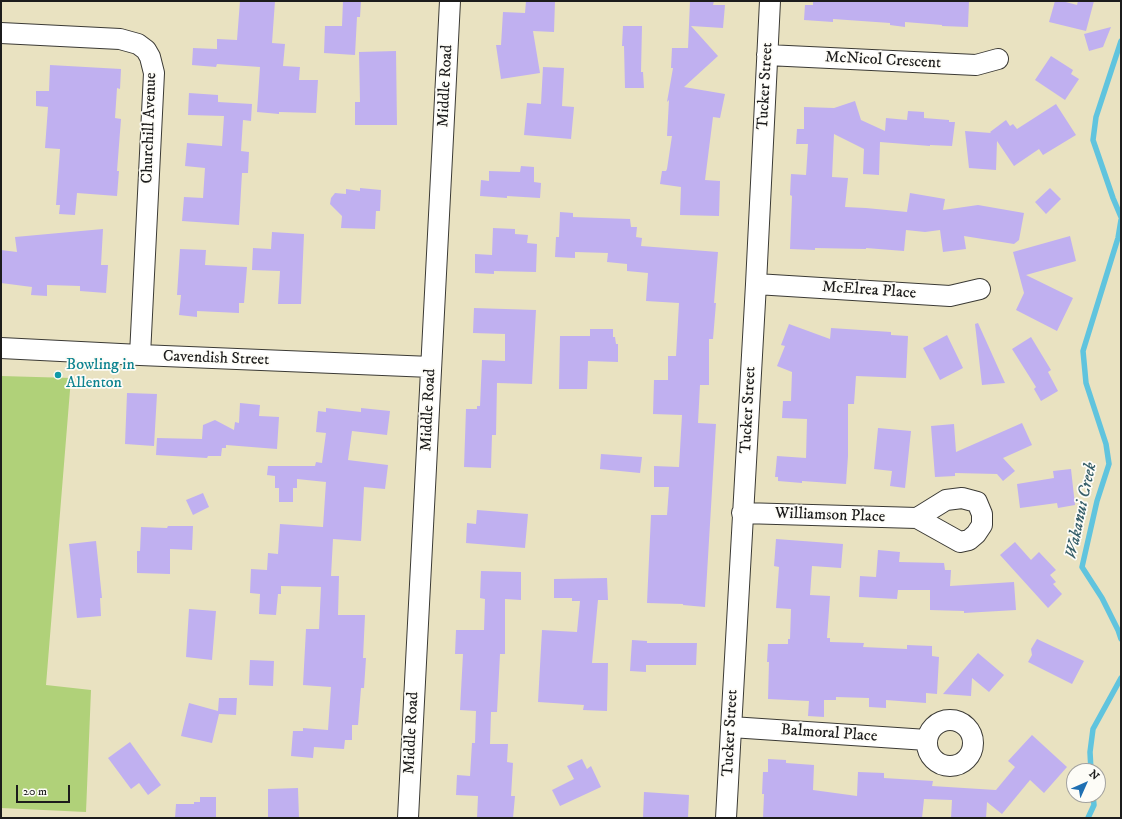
<!DOCTYPE html>
<style>
body{margin:0}
#map{position:relative;width:1122px;height:819px;overflow:hidden;background:#e9e2c1;font-family:"IM FELL DW Pica",serif}
canvas{display:block}
.frame{position:absolute;inset:0;border:2px solid #1c1c1c;pointer-events:none}
.north{position:absolute;left:1066px;top:763px;width:40px;height:40px;box-sizing:border-box;background:#fdfcf7;border:1px solid #a3a29f;border-radius:50%;rotate:45deg;font-size:11px;font-weight:700;line-height:16px;text-align:center;color:#1c1c1c}
.north::after{content:'';display:block;margin:auto;width:14px;height:18px;background:#1f6fb2;clip-path:polygon(50% 0,100% 100%,50% 72%,0 100%)}
.scale{position:absolute;left:16px;top:785px;width:54px;height:18px;box-sizing:border-box;border:2px solid #1c1c1c;border-top:0;padding-left:5px;font-size:12px;line-height:14px;white-space:nowrap;color:#1c1c1c;-webkit-text-stroke:3px #fdfcf7;paint-order:stroke}
</style>
<div id="map">
<canvas width="1122" height="819"></canvas>
<div class="frame"></div>
<div class="north">N</div>
<div class="scale">20 m</div>
</div>
<script>
const ctx = document.querySelector('canvas').getContext('2d');
ctx.lineJoin = 'round';
function paint(path, color) { ctx.fillStyle = color; ctx.fill(path, 'evenodd'); }
const poly = rows => new Path2D(rows.map(r => 'M' + r).join(''));
function strokePath(path, color, width, dash) { ctx.strokeStyle = color; ctx.lineWidth = width; ctx.lineCap = dash ? 'butt' : 'round'; ctx.setLineDash(dash || []); ctx.stroke(path); }
function label(font, color, halo, rows, align = 'center') {
  ctx.font = font + ' "IM FELL DW Pica",serif'; ctx.lineWidth = 3.5; ctx.setLineDash([]); ctx.textBaseline = 'middle'; ctx.strokeStyle = halo; ctx.fillStyle = color; for (const [text, x, y, turn = 0] of rows) {
    ctx.save(); ctx.translate(x, y); ctx.rotate((+turn || 0) * Math.PI / 180); ctx.textAlign = isNaN(turn) ? turn : align; if (halo) ctx.strokeText(text, 0, 0); ctx.fillText(text, 0, 0); ctx.restore();
  }
}
paint(poly([
 [1,376,71,378,46,685,91,690,86,812,1,808]
]), '#b0d179');
strokePath(poly([
 [1121,41,1096,117,1093,140,1113,198,1121,217],
 [1121,220,1118,238,1083,351,1086,383,1106,444,1109,464,1097,501,1082,567,1102,598,1118,630,1121,639],
 [1091,771,1090,752,1093,729,1121,678],
 [1088,818,1094,805,1093,795]
]), '#60c4de', 5.5);
paint(poly([
 [240,1,275,1,272,43,285,44,283,66,300,67,299,80,318,80,316,113,279,112,279,114,257,112,260,67,217,64,216,67,192,65,193,48,217,49,217,39,237,40],
 [343,1,361,1,360,17,357,17,355,55,324,53,325,26,342,26],
 [526,1,555,1,554,32,533,31,540,73,501,79,496,45,501,45,503,12,525,13],
 [690,1,714,1,713,5,725,5,723,28,691,26,718,56,684,87,725,94,720,118,713,117,705,180,720,181,719,216,680,215,681,187,660,184,662,171,666,171,667,169,672,136,667,136,669,100,667,102,673,68,671,68,672,48,688,48],
 [813,1,969,1,968,27,942,26,942,25,905,22,905,27,890,25,890,23,833,19,833,22,804,20,805,5,813,5],
 [1055,1,1062,1,1077,5,1078,1,1094,1,1086,31,1049,22],
 [623,26,642,26,641,72,643,72,644,88,625,88,624,46,622,46],
 [1111,27,1103,47,1089,51,1084,34],
 [396,51,397,125,355,125,355,102,360,102,359,52],
 [1051,56,1073,70,1071,74,1079,79,1065,100,1035,80],
 [50,65,121,69,120,89,117,88,115,118,121,119,117,171,119,171,117,196,77,193,75,215,59,214,60,205,56,205,60,149,45,148,48,107,36,106,36,91,49,91],
 [543,67,564,68,562,106,574,107,571,139,524,135,527,103,541,104],
 [189,93,218,95,218,102,252,104,251,121,243,120,241,151,249,152,248,173,242,173,239,225,182,221,184,197,203,198,205,168,185,166,187,143,222,146,224,116,188,115],
 [855,101,861,120,885,131,886,118,907,120,908,111,924,112,924,118,949,120,949,122,955,122,952,146,930,145,930,146,880,142,879,175,863,174,864,149,834,134,832,177,848,178,845,207,866,208,907,212,910,193,945,199,943,210,978,205,1024,213,1019,240,1014,244,964,236,966,249,943,252,940,230,925,232,906,230,904,251,866,248,866,249,815,248,815,250,790,249,792,196,790,195,791,174,806,175,808,144,796,144,797,129,804,129,804,107,834,108],
 [1056,104,1076,135,1043,155,1039,149,1014,166,997,141,996,170,969,168,965,131,991,133,990,132,1006,120,1010,126,1013,124,1017,129],
 [521,166,534,167,534,182,541,183,540,198,507,196,507,198,480,196,481,180,489,181,489,171,520,172],
 [360,188,381,190,380,211,376,211,375,229,341,228,342,216,330,204,331,198,335,193,346,194,346,189,360,191],
 [1050,188,1061,199,1046,214,1035,202],
 [560,212,573,213,573,217,630,219,631,227,637,227,636,237,642,238,641,246,718,252,714,303,716,303,713,339,709,339,709,385,700,385,698,423,716,424,705,607,683,605,683,604,647,603,651,515,667,515,669,487,654,487,654,466,679,467,682,415,653,414,654,380,668,380,668,356,676,356,679,303,646,301,648,273,627,271,627,264,607,262,608,253,575,252,575,258,555,257,556,237,559,237],
 [493,228,515,229,515,234,528,235,527,243,537,244,536,272,494,271,494,274,475,273,475,254,492,255],
 [103,229,101,265,108,265,106,293,80,291,80,286,47,285,47,296,31,295,32,287,1,283,1,250,17,252,15,237],
 [272,232,304,234,301,304,278,304,280,271,252,270,253,248,271,249],
 [1070,236,1076,261,1026,275,1073,298,1057,331,1016,310,1024,293,1013,252],
 [180,249,206,250,205,265,247,267,244,303,239,303,239,313,197,311,197,317,179,315,181,295,177,295],
 [474,308,536,310,532,384,497,383,496,435,492,435,491,468,464,467,466,409,477,409,477,406,480,406,482,360,505,361,505,334,473,333],
 [978,323,1005,383,982,385,975,324],
 [789,324,830,339,831,328,891,332,891,335,908,336,906,378,856,376,854,404,848,404,848,456,846,484,802,481,802,483,778,481,778,477,775,477,777,456,806,458,807,419,782,418,783,401,791,401,792,372,777,366,785,346,781,345],
 [590,329,613,329,613,337,615,337,616,344,618,344,618,362,588,361,587,389,559,389,560,336,590,336],
 [947,335,963,368,940,380,923,348],
 [1031,337,1051,370,1048,372,1058,391,1041,401,1034,389,1036,387,1012,349],
 [127,393,157,394,154,446,125,444],
 [240,403,260,405,259,416,279,417,277,449,226,445,226,448,222,448,221,456,208,456,207,458,156,455,157,438,202,439,203,425,215,420,234,430,235,422,239,423],
 [326,408,361,412,361,408,390,411,387,435,352,431,348,460,388,465,385,489,364,487,361,541,333,539,331,576,339,576,338,615,365,615,363,658,366,658,364,688,361,688,358,725,352,725,352,740,345,740,344,749,314,747,313,758,291,756,293,731,303,731,303,728,328,730,331,687,303,685,306,629,319,629,321,587,281,586,281,594,278,594,276,615,259,614,260,594,250,593,251,569,267,570,268,553,278,554,280,524,323,527,326,482,297,479,297,488,293,488,293,502,279,502,279,488,275,488,275,476,267,475,268,466,315,466,316,462,322,463,326,433,316,432,318,411,326,412],
 [1022,423,1032,445,1003,458,1015,471,1003,481,997,474,955,473,955,476,935,477,931,426,954,424,956,452],
 [878,428,911,431,905,488,890,486,892,471,874,469],
 [601,454,642,457,640,473,600,469],
 [1071,469,1075,505,1058,508,1057,503,1020,508,1017,484,1054,478,1053,471],
 [203,493,209,507,193,515,186,500],
 [477,510,528,514,525,548,466,543,467,523,476,524],
 [168,526,193,526,192,550,170,549,170,574,137,573,137,551,140,551,141,527,167,528],
 [776,539,843,544,841,568,812,566,810,595,830,596,827,638,830,638,830,642,864,643,863,647,907,649,907,645,932,646,932,656,939,657,937,694,926,693,926,703,886,700,886,708,869,707,869,698,836,697,836,700,824,700,824,717,808,716,809,701,768,699,769,662,767,662,768,644,788,644,788,639,790,639,791,609,776,608,779,567,774,566],
 [96,541,102,598,100,598,101,616,77,618,69,544],
 [1015,542,1031,560,1039,552,1056,570,1050,575,1056,582,1053,584,1062,594,1048,608,1000,555],
 [878,550,900,552,899,562,944,563,945,570,951,570,950,586,1014,582,1016,610,964,613,964,611,930,610,930,590,898,590,897,599,859,597,860,576,876,577],
 [481,571,521,572,521,600,505,599,505,654,500,654,497,712,491,712,490,744,508,744,507,762,513,763,511,796,515,796,513,818,477,818,478,796,456,795,457,775,470,776,472,743,475,743,476,711,460,710,463,654,455,654,456,630,484,630,485,599,480,598],
 [607,578,608,600,598,600,592,663,608,663,607,711,583,710,584,705,538,702,542,630,577,632,580,601,572,601,572,598,554,598,554,579],
 [189,609,216,611,212,660,186,657],
 [1037,639,1084,661,1072,684,1028,662,1032,655,1031,649],
 [632,640,647,641,647,643,697,643,696,665,646,665,646,672,630,671],
 [978,653,1004,675,989,692,972,678,971,696,943,694],
 [250,660,274,661,273,686,249,685],
 [219,698,237,698,236,715,219,714,212,743,181,736,189,703,218,711],
 [1032,735,1067,767,1044,793,1030,780,1002,814,987,802,986,818,951,818,952,800,924,799,922,818,763,818,764,794,762,794,763,772,768,772,768,759,786,760,786,763,814,765,813,790,857,796,858,772,884,773,884,778,933,781,932,786,996,790,1015,767,1008,761],
 [130,742,161,785,148,795,139,783,131,789,108,758],
 [582,759,587,769,591,766,601,787,560,806,552,790,574,779,567,766],
 [298,788,299,818,268,818,268,789],
 [644,792,689,795,688,818,643,818],
 [200,797,216,797,216,818,175,818,176,804,194,804,194,802,200,802]
]), '#c0b0f0');
const street = poly([
 [1,33,120,39,138,44,146,50,150,57,154,73,153,93,140,355],
 [767,55,976,65,998,59],
 [756,284,950,296,980,289],
 [1,348,140,355,431,367],
 [742,513,917,518,946,500,962,498,977,502,982,514,982,525,976,534,969,540,960,542,917,518],
 '927 743a23 23 0 1 1 46 0a23 23 0 1 1-46 0Z',
 [731,727,927,740],
 [408,818,450,1],
 [726,818,756,284,770,1]
]);
strokePath(street, '#3b3a35', 22);
strokePath(street, '#fff', 20);
for (const [x, y, r, color] of [
 [58,375,4,"#0f9aa8"]
]) { const dot = new Path2D(); dot.arc(x, y, r, 0, 2 * Math.PI); ctx.fillStyle = color; ctx.fill(dot); strokePath(dot, '#fdfcf7', 1.5); }
label('16px', '#1c1c1c', '#fdfcf7', [
 ["McNicol Crescent",883,61,3],
 ["Middle Road",446,86,-87],
 ["Tucker Street",766,86,-87],
 ["Churchill Avenue",150,128,-88],
 ["McElrea Place",869,291,4],
 ["Cavendish Street",216,359,2],
 ["Middle Road",429,410,-87],
 ["Tucker Street",749,410,-87],
 ["Williamson Place",830,516,2],
 ["Middle Road",412,733,-87],
 ["Tucker Street",731,733,-87],
 ["Balmoral Place",829,734,4]
]);
label('16px', '#0d838f', '#fdfcf7', [
 ["Bowling in",66,366],
 ["Allenton",66,384]
], 'left');
label('italic 17px', '#375f6a', '#fdfcf7', [
 ["Wakanui Creek",1082,511,-78]
]);
</script>
